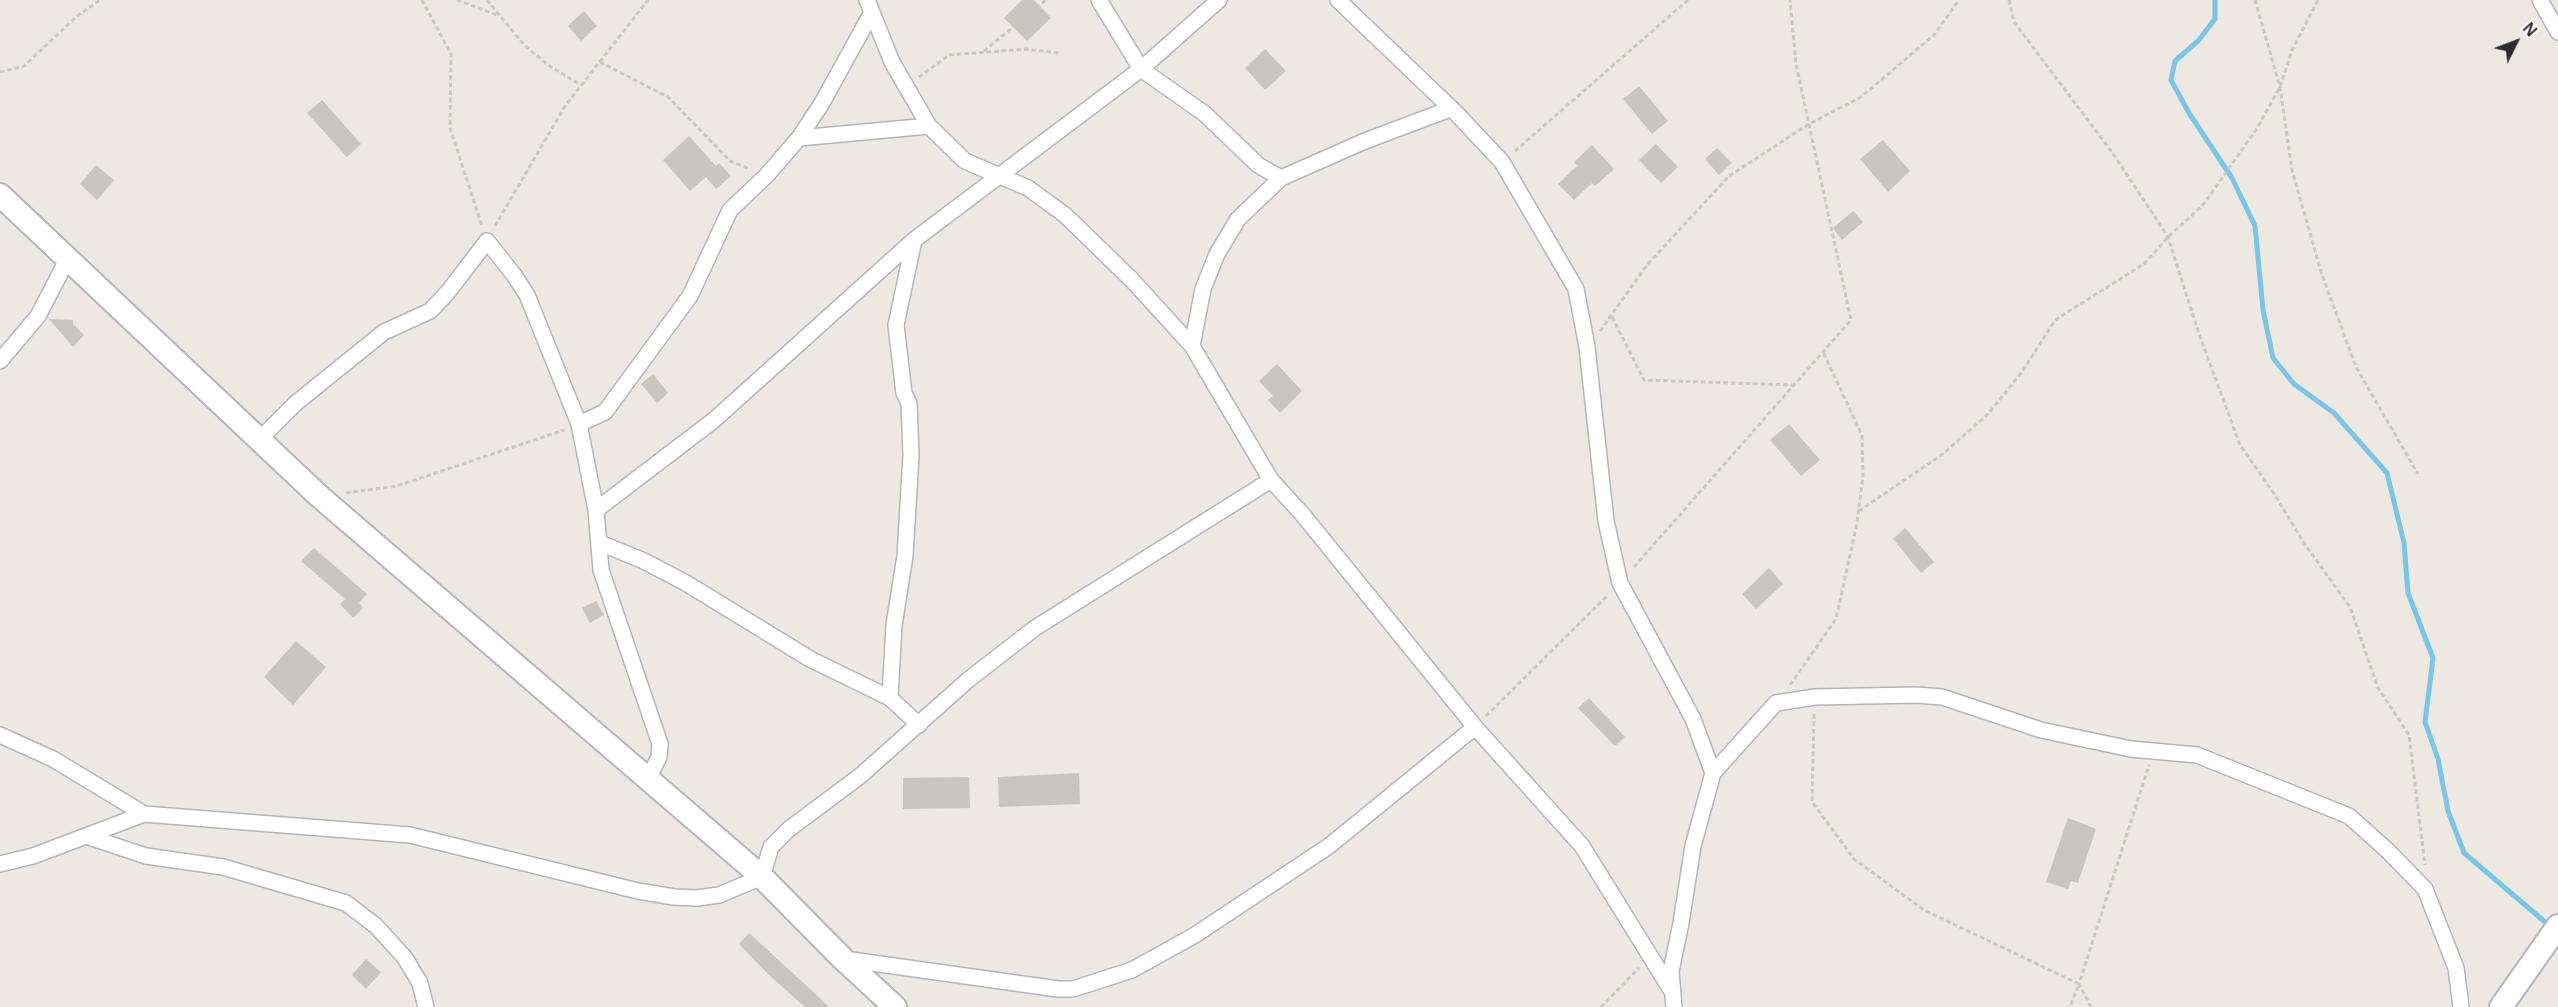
<!DOCTYPE html>
<style>
body{margin:0}
#map{position:relative;width:2558px;height:1007px;overflow:hidden;background:#ede8e0;font-family:Arial,sans-serif}
canvas{display:block}
.north{position:absolute;left:2486px;top:12px;width:60px;height:60px;-webkit-text-stroke:4px #fff;paint-order:stroke;rotate:48deg;font-size:16px;font-weight:700;line-height:24px;text-align:center;color:#2c2c2c}
.north::after{content:'';display:block;margin:auto;width:21px;height:27px;background:#2c2c2c;clip-path:polygon(50% 0,100% 100%,50% 72%,0 100%)}
</style>
<div id="map">
<canvas width="2558" height="1007"></canvas>
<div class="north">N</div>
</div>
<script>
const ctx = document.querySelector('canvas').getContext('2d');
ctx.lineJoin = 'round';
const poly = rows => new Path2D(rows.map(r => 'M' + r).join(''));
function strokePath(path, color, width, dash) { ctx.strokeStyle = color; ctx.lineWidth = width; ctx.lineCap = dash ? 'butt' : 'round'; ctx.setLineDash(dash || []); ctx.stroke(path); }
function paint(path, color) { ctx.fillStyle = color; ctx.fill(path, 'evenodd'); }
strokePath(poly([
 [2215,0,2215,19,2198,41,2175,61,2171,80,2189,113,2232,178,2255,226,2263,310,2273,358,2294,384,2334,413,2387,473,2404,543,2408,593,2433,658,2425,722,2438,759,2448,811,2464,853,2551,927]
]), '#79c6e9', 5);
paint(poly([
 [1022,0,1034,0,1051,18,1027,41,1004,18],
 [584,11,597,26,581,41,568,26],
 [1265,49,1286,71,1265,90,1245,68],
 [1639,86,1668,121,1652,134,1623,99],
 [322,100,361,144,347,157,307,113],
 [689,136,716,166,719,163,731,176,716,189,706,177,690,191,663,160],
 [1883,140,1910,171,1888,192,1860,159],
 [1656,144,1678,167,1661,183,1639,160],
 [1592,145,1614,169,1595,186,1592,183,1574,200,1558,184,1577,166,1574,162],
 [1717,148,1732,163,1719,175,1705,159],
 [96,165,114,180,97,200,80,184],
 [1853,211,1863,222,1842,240,1833,228],
 [49,319,73,320,73,324,84,335,73,347],
 [1277,364,1302,391,1280,413,1268,400,1273,396,1259,381],
 [653,374,668,393,657,403,641,384],
 [1789,424,1820,460,1801,476,1770,440],
 [1905,528,1934,562,1921,573,1893,539],
 [314,548,367,594,359,603,363,608,353,618,340,604,345,599,301,561],
 [1769,568,1783,584,1756,609,1742,594],
 [596,601,604,615,590,623,582,608],
 [296,641,326,667,293,705,264,677],
 [1589,698,1625,737,1615,746,1578,708],
 [1079,773,1080,804,999,807,998,777],
 [969,777,970,808,903,809,903,778],
 [2068,818,2096,829,2078,883,2071,881,2068,889,2046,882],
 [749,933,809,988,829,1007,805,1007,769,975,739,944],
 [366,959,381,972,366,989,352,975]
]), '#c9c6be');
const street = poly([
 [867,0,892,62,929,126,965,161,1028,188,1065,215,1132,280,1192,346,1271,480,1303,515,1475,727,1582,846,1673,993],
 [1099,0,1141,69,1205,114,1258,165,1281,178,1365,141,1450,109],
 [1338,0,1456,113,1502,162,1576,289,1587,347,1606,521,1620,583,1693,719,1713,773,1693,846,1681,923,1671,971,1674,1007],
 [2540,0,2558,32],
 [799,138,929,126],
 [1192,346,1203,289,1217,254,1238,219,1281,178],
 [0,361,38,316,67,260],
 [579,424,605,412,690,296,730,210,766,176,799,138,822,103,871,14],
 [259,440,296,403,384,332,430,311,448,292,487,241,514,275,527,295,579,424,596,510,601,570,660,744,659,757,648,779],
 [596,510,714,420,914,240],
 [600,543,644,561,686,583,810,659,890,698],
 [919,725,890,698,894,625,905,556,911,455,909,403,904,393,896,325,914,240,1141,69,1219,0],
 [0,735,53,759,144,814],
 [1713,773,1776,703,1815,697,1916,695,1942,697,2041,730,2131,749,2197,755,2349,816,2388,851,2425,889,2456,968,2461,1007],
 [86,836,146,856,223,867,346,903,376,926,405,958,420,983,426,1007],
 [0,864,33,856,144,814,410,835,638,891,674,897,697,898,719,895,762,877,771,847,789,829,860,776,968,680,1035,628,1271,480],
 [844,959,1058,989,1073,989,1132,970,1195,935,1329,846,1475,727]
]);
const secondary = poly([
 [0,195,319,496,762,877,843,959,895,1007],
 [2501,1007,2558,926]
]);
strokePath(street, '#b3b5bf', 18);
strokePath(secondary, '#b3b5bf', 26);
strokePath(poly([
 [422,0,451,54,450,128,482,226],
 [457,0,497,15],
 [487,0,525,46,548,65,581,85],
 [2009,0,2014,22,2114,155,2168,237,2199,334,2240,445,2273,492,2304,543,2350,607,2378,688,2409,735,2425,865],
 [2255,0,2280,87,2292,170,2322,275,2356,367,2418,474],
 [984,51,1046,0],
 [600,62,668,97,730,161,750,169],
 [0,72,24,66,76,17,100,0],
 [919,77,949,55,1026,49,1060,53],
 [1515,151,1688,0],
 [495,226,565,106,648,0],
 [1612,317,1644,380,1793,385],
 [1600,331,1647,265,1729,176,1809,124,1861,97,1934,35,1959,0],
 [346,493,397,486,564,430],
 [1859,511,1943,454,1988,414,2022,372,2055,320,2144,264,2168,237,2203,205,2256,130,2280,87,2292,50,2318,0],
 [1634,567,1851,320,1796,64,1790,0],
 [1790,685,1836,619,1857,523,1863,476,1862,435,1823,352],
 [1814,714,1812,802,1854,859,1924,910,2079,984,2070,1007],
 [1486,716,1607,596],
 [1601,1007,1639,968],
 [2091,1007,2079,984,2149,765]
]), '#c8c8c8', 3, [4.5, 3]);
strokePath(street, '#fff', 15);
strokePath(secondary, '#fff', 22);
</script>
